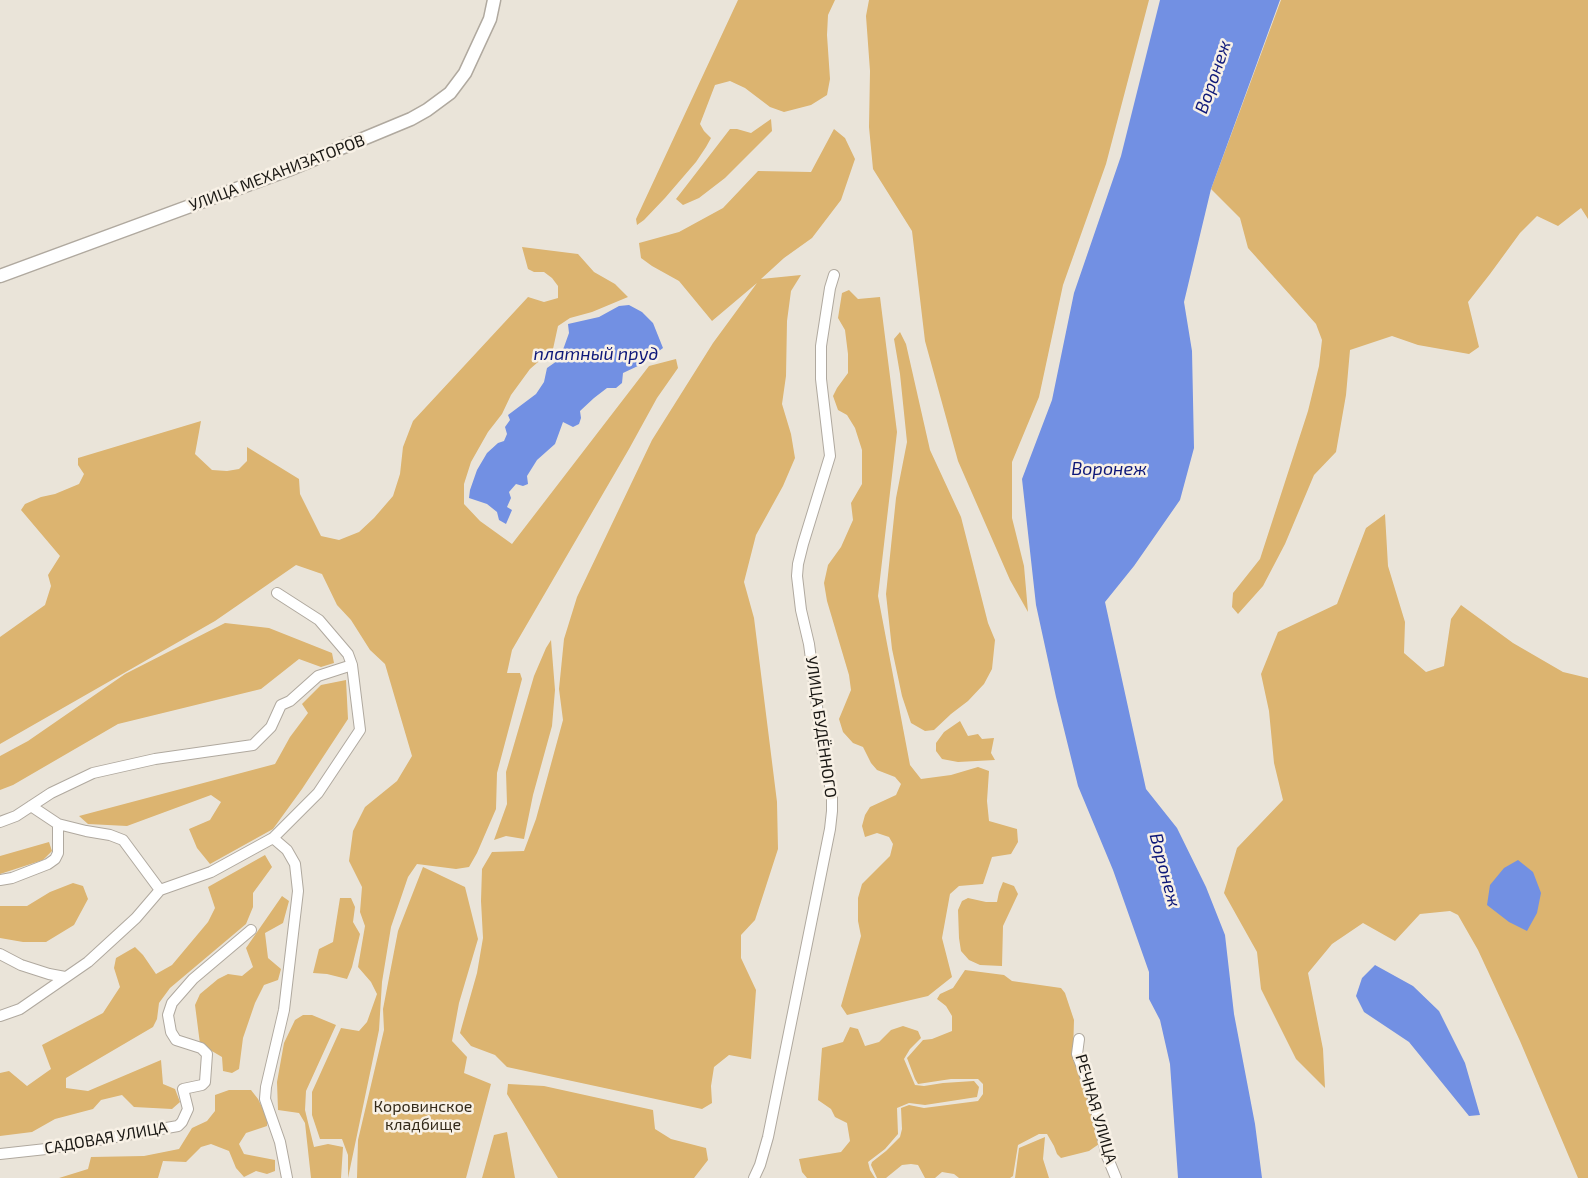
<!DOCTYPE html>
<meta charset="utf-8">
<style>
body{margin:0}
canvas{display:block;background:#eae4d9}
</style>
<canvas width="1588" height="1178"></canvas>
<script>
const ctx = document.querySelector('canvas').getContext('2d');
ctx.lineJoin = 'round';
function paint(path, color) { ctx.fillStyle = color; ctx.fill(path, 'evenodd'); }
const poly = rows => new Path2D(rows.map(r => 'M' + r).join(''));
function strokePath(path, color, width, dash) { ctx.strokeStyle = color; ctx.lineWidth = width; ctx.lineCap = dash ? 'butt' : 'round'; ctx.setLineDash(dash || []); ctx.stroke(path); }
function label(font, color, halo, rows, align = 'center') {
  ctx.font = font + ' "Exo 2",sans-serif'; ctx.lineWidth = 5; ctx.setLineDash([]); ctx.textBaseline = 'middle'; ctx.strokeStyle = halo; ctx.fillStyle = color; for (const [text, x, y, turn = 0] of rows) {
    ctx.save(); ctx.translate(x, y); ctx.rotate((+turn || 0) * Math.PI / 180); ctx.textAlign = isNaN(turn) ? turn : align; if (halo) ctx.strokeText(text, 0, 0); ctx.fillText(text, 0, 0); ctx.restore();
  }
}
paint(poly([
 [738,0,835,0,828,15,827,35,830,79,827,95,811,105,784,112,770,107,745,88,730,81,715,85,700,124,704,131,711,138,706,147,696,162,665,198,644,220,637,225,636,219],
 [869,0,1149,0,1106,164,1063,285,1039,397,1012,462,1012,518,1024,566,1028,612,1010,580,958,461,925,341,912,231,873,169,869,127,870,71,866,16],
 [1281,0,1588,0,1588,219,1581,208,1558,226,1537,216,1520,233,1490,274,1468,302,1479,347,1469,354,1418,345,1392,336,1350,350,1346,395,1336,452,1314,475,1285,544,1263,586,1238,614,1232,607,1233,593,1260,559,1308,411,1319,366,1322,340,1316,324,1248,248,1240,218,1211,189],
 [771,119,772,131,725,178,699,198,683,205,676,199,730,129,737,129,751,133],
 [834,129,845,138,855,159,841,200,812,238,784,258,761,279,801,275,791,291,787,321,786,376,782,404,791,434,795,458,783,486,756,535,744,582,754,618,777,802,778,849,755,920,741,935,741,958,756,990,751,1059,729,1055,714,1067,711,1086,712,1103,702,1109,507,1067,495,1055,471,1046,460,1033,477,973,483,938,481,901,482,869,492,852,524,851,536,819,563,720,559,689,564,639,577,597,652,440,713,343,757,283,712,321,679,281,652,266,641,258,639,243,679,232,723,208,758,171,811,172],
 [522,247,578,254,594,272,615,284,628,297,592,312,570,318,558,326,553,349,530,369,511,395,502,414,488,432,471,462,464,484,464,504,480,521,512,544,649,366,676,359,678,368,657,398,629,449,512,650,507,673,520,673,522,679,497,773,496,809,477,853,469,867,456,869,417,864,408,877,391,927,382,982,379,1030,348,1178,348,1155,342,1139,320,1139,312,1115,312,1092,341,1028,359,1031,367,1022,377,994,371,982,358,967,365,926,360,912,362,887,349,861,353,831,365,807,397,781,412,756,385,664,370,650,351,620,337,605,322,574,296,565,215,621,0,744,0,637,45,605,51,586,48,575,60,556,21,510,25,504,41,497,55,494,79,484,84,474,78,465,78,458,201,421,195,454,212,470,227,471,239,469,247,461,247,447,299,479,300,494,321,536,339,540,359,532,374,518,393,496,400,474,403,447,413,421,528,297,544,302,558,298,558,286,552,278,544,272,534,272,528,269],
 [849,290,858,299,880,297,897,432,878,596,910,765,921,779,951,775,978,767,989,771,987,801,989,821,1017,829,1018,842,1011,854,992,857,983,884,959,886,950,894,942,938,952,977,928,996,847,1015,841,1006,861,936,858,921,858,898,862,884,890,856,893,844,889,837,877,833,865,837,862,826,865,815,870,807,896,795,901,784,895,777,877,770,871,763,863,747,853,743,843,732,839,719,851,690,849,675,827,601,824,583,828,565,841,547,853,520,851,503,862,484,862,450,855,428,847,415,838,410,833,396,837,388,848,373,848,354,845,330,838,318,842,293],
 [900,332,906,344,930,450,961,517,988,623,995,640,992,669,984,684,968,701,951,714,934,730,925,731,911,723,902,696,892,649,886,594,896,498,907,442,900,374,894,339],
 [1385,514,1388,566,1405,622,1404,653,1426,672,1444,666,1451,619,1461,605,1513,643,1563,672,1588,678,1588,1178,1578,1178,1520,1041,1478,950,1458,915,1450,911,1420,914,1395,941,1363,923,1332,944,1308,973,1323,1049,1325,1088,1296,1059,1261,989,1257,952,1224,893,1237,848,1283,800,1274,763,1269,711,1261,674,1278,632,1337,604,1366,528],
 [225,623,269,628,332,653,334,663,321,667,299,659,261,689,118,724,13,785,0,790,0,756,28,741,125,674],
 [551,640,555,690,552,726,533,795,524,839,506,836,494,840,507,804,506,772,534,676,546,648],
 [346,680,348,719,302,789,273,829,210,864,197,848,189,829,210,820,221,802,211,795,127,826,88,824,79,816,275,764,290,737,308,713,302,704,321,685],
 [960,721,968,736,978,734,982,739,994,738,991,753,995,760,958,762,942,759,936,751,936,743,944,732],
 [49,842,52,851,43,860,0,874,0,856],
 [265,855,272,867,253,893,253,907,246,924,170,988,159,1003,157,1019,153,1027,66,1078,66,1088,88,1091,161,1060,163,1084,175,1089,180,1102,172,1109,134,1107,122,1095,101,1100,93,1109,55,1119,32,1132,0,1136,0,1073,9,1071,27,1086,51,1069,42,1045,103,1013,120,987,114,968,116,958,135,947,143,955,156,974,172,965,208,922,215,908,208,887],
 [423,867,465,887,478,939,459,1003,452,1041,467,1057,464,1073,491,1084,466,1178,357,1178,358,1140,384,1030,383,1009,398,931],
 [1003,882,1014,886,1018,894,1003,926,1002,966,980,965,969,960,961,951,959,938,958,910,962,901,968,898,986,902,997,902,999,892],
 [73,883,83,886,88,899,74,925,46,942,23,942,0,938,0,906,27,906,50,892],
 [282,896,289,901,283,923,265,933,268,958,281,969,278,980,264,985,255,1003,243,1038,239,1069,232,1073,223,1071,222,1057,200,1044,195,1005,200,994,218,979,228,974,242,976,253,967,246,948],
 [340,898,351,898,355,907,353,922,360,934,352,967,347,979,327,974,313,973,319,949,333,942],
 [965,970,1004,975,1012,981,1061,988,1065,993,1074,1020,1073,1054,1087,1092,1099,1144,1089,1151,1061,1158,1057,1154,1054,1146,1047,1134,1039,1134,1018,1145,1013,1176,1010,1178,959,1178,954,1174,942,1172,935,1178,925,1178,918,1165,911,1164,902,1165,886,1178,877,1178,871,1165,872,1162,886,1151,900,1137,902,1129,901,1108,909,1105,924,1108,978,1101,983,1094,983,1084,978,1079,951,1079,918,1084,915,1079,907,1058,923,1040,932,1039,952,1031,952,1016,946,1006,937,999,940,994,953,988],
 [303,1015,312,1015,336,1025,306,1091,305,1110,314,1147,328,1144,343,1147,341,1178,311,1178,305,1123,299,1113,278,1110,277,1082,284,1043,295,1020],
 [903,1026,918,1031,921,1038,910,1049,904,1059,915,1085,924,1086,943,1083,974,1081,979,1087,977,1097,925,1105,909,1103,897,1108,898,1134,885,1149,868,1162,870,1170,875,1178,807,1178,802,1172,799,1159,841,1152,850,1141,847,1123,835,1117,831,1109,818,1100,822,1048,843,1042,850,1027,858,1029,865,1046,879,1042,891,1030],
 [508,1084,544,1086,653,1110,655,1129,671,1139,706,1148,708,1160,694,1178,558,1178,507,1094],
 [229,1090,251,1090,258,1099,267,1117,267,1126,246,1133,239,1144,244,1154,275,1160,275,1171,267,1174,256,1171,244,1177,236,1168,229,1151,211,1144,201,1147,186,1162,163,1161,158,1178,59,1178,88,1169,91,1157,144,1156,179,1149,192,1128,207,1121,215,1111,215,1095],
 [507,1132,515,1178,482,1178,494,1135],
 [1045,1137,1043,1159,1049,1178,1015,1178,1019,1148]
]), '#dcb470');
paint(poly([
 [1160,0,1280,0,1211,189,1184,302,1192,351,1194,448,1180,500,1134,566,1105,602,1146,789,1177,828,1206,887,1225,935,1234,1014,1255,1124,1262,1178,1178,1178,1170,1064,1160,1020,1149,999,1149,972,1113,870,1078,786,1056,697,1036,605,1022,479,1052,400,1074,293,1121,156],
 [629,305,642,312,653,323,663,348,640,365,623,373,622,383,616,388,607,388,594,398,580,411,581,418,579,424,573,427,563,422,555,444,537,460,527,476,528,484,523,486,516,484,509,492,511,498,507,507,512,510,506,524,499,520,497,512,487,504,469,498,470,490,477,470,487,453,498,443,504,441,507,434,505,427,510,420,508,415,536,394,544,382,547,368,557,361,564,347,569,333,568,324,599,317,619,306],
 [1518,860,1533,872,1541,893,1537,913,1527,931,1509,922,1487,905,1490,885,1504,868],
 [1375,965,1413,986,1439,1011,1465,1063,1480,1115,1469,1116,1409,1042,1364,1012,1356,996,1362,978]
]), '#7290e3');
const minor = poly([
 [31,806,58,824,86,831,110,835,123,840,160,890],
 [0,822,16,816,51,793,93,773,155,759,253,745,271,727,281,705,290,701,318,676,352,665],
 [273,838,287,850,295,864,298,891,284,1010,266,1087,265,1099,280,1142,287,1178],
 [0,880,12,878,48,864,55,859,58,853,58,824],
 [0,954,21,965,49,974,65,977],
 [0,1016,20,1009,88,962,136,918,160,890,211,872,273,838,318,793,360,730,352,665,348,654,319,620,277,593],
 [1079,1039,1077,1054,1092,1094,1107,1156,1116,1178],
 [0,1154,46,1149,178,1126,182,1122,188,1109,183,1089,202,1085,205,1082,207,1054,201,1048,176,1040,171,1032,168,1015,172,1003,193,979,251,930],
 [754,1178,760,1165,768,1137,830,829,832,811,832,794,823,755,813,674,809,644,801,610,797,576,798,564,803,544,830,456,821,379,821,346,830,288,834,275]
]);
const major = poly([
 [0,276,288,170,411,119,427,110,450,93,465,73,490,19,494,0]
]);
strokePath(minor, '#b0a99f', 12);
strokePath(major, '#b0a99f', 15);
strokePath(minor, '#fff', 10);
strokePath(major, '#fff', 12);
label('16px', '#1a1814', '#f8f1e6', [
 ["УЛИЦА МЕХАНИЗАТОРОВ",277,173,-21],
 ["УЛИЦА БУДЁННОГО",821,727,82],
 ["РЕЧНАЯ УЛИЦА",1096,1109,74],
 ["САДОВАЯ УЛИЦА",106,1138,-10]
]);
label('16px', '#342a19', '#f8f1e6', [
 ["Коровинское",423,1107],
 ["кладбище",423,1125]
]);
label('italic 18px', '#0e1879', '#f8f1e6', [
 ["Воронеж",1213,77,-71],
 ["платный пруд",596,354],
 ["Воронеж",1109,469],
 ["Воронеж",1165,870,75]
]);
</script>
